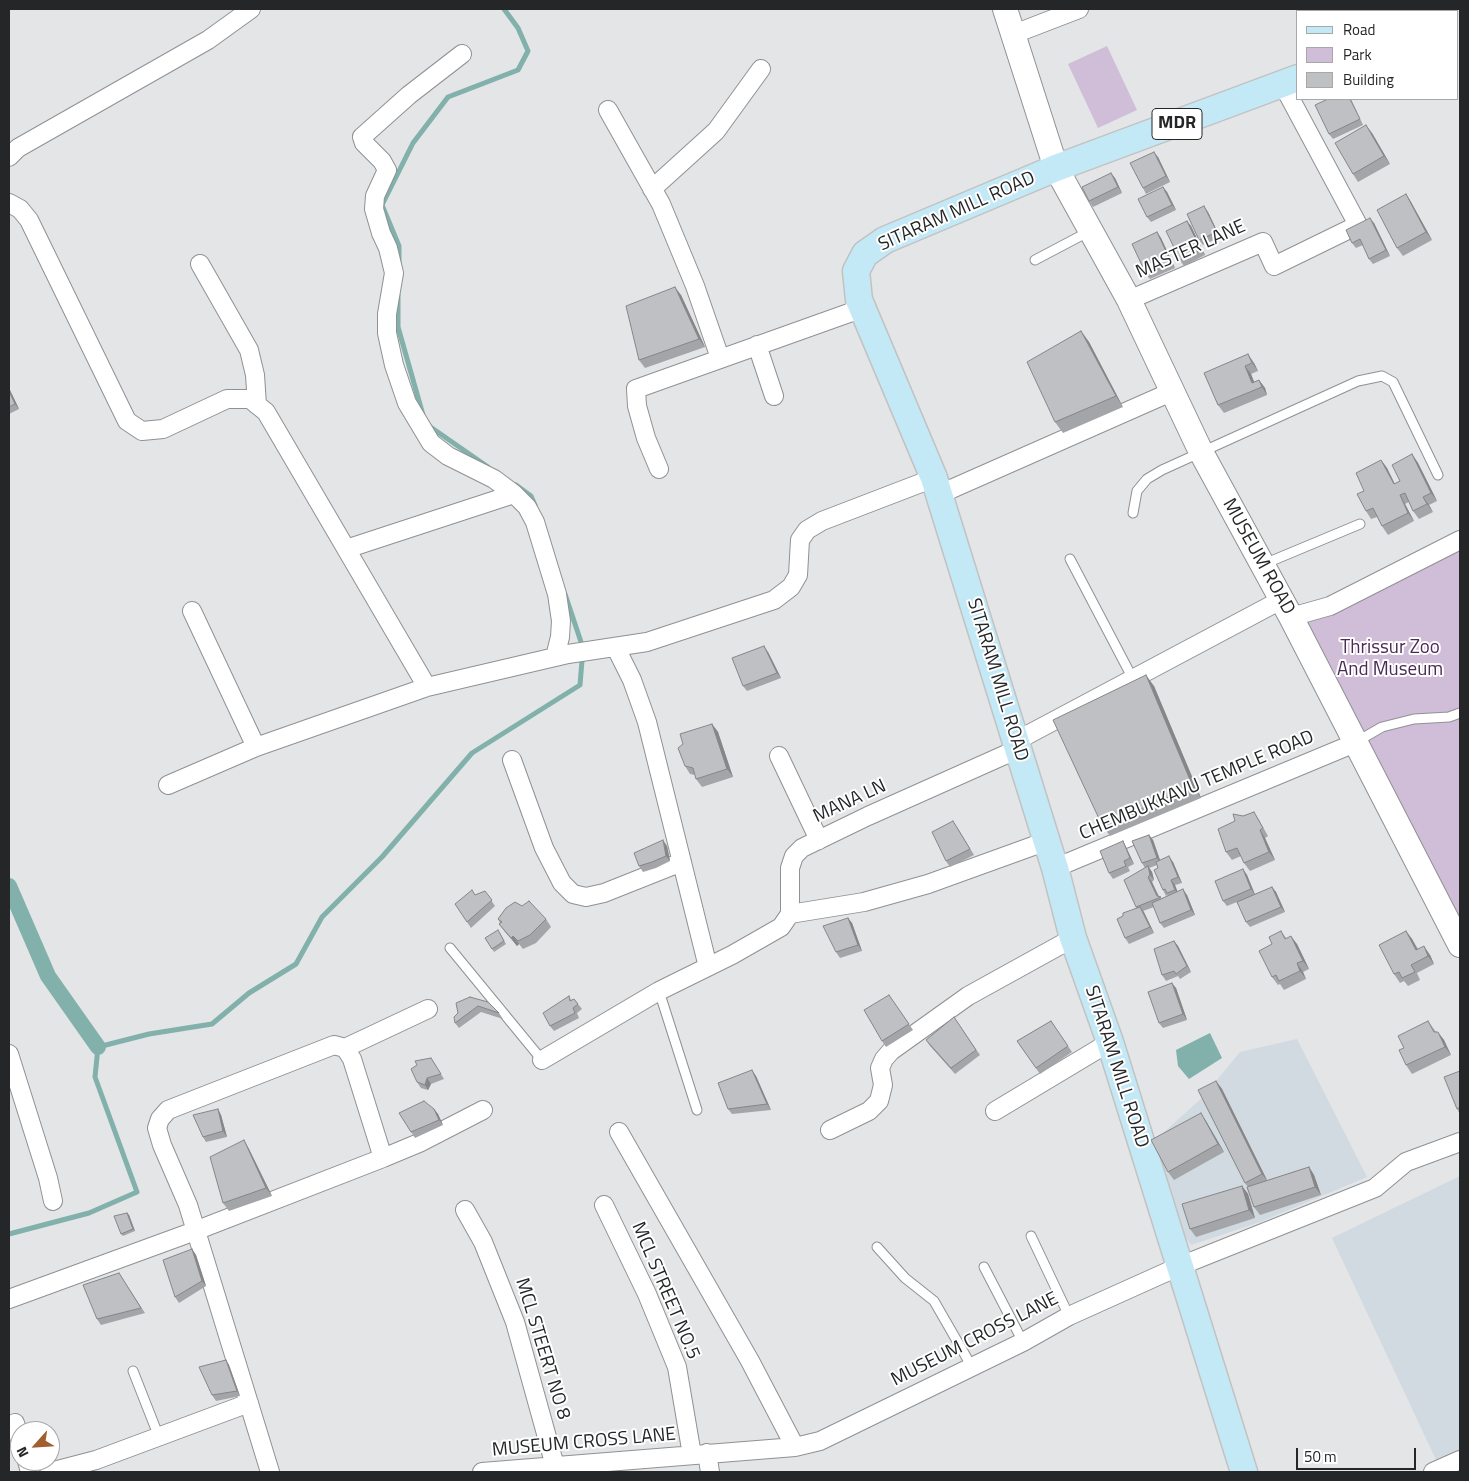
<!DOCTYPE html>
<style>
body{margin:0}
#map{position:relative;width:1469px;height:1481px;overflow:hidden;background:#e3e5e7;font-family:"Titillium Web",sans-serif}
canvas{display:block}
.frame{position:absolute;inset:0;border:10px solid #252627;pointer-events:none}
.legend{position:absolute;left:1296px;top:10px;width:162px;height:90px;box-sizing:border-box;background:#fff;border:1px solid #a8a8a9;margin:0;padding:6px 9px;list-style:none;font-size:15px;color:#252627}
.legend li{display:flex;align-items:center;gap:10px;height:25px}
.legend b{width:25px;border:1px solid #a8a8a9}
.north{position:absolute;left:10px;top:1421px;width:50px;height:50px;box-sizing:border-box;background:#fff;border:1px solid #a8a8a9;border-radius:50%;rotate:244deg;font-size:14px;font-weight:700;line-height:20px;text-align:center;color:#252627}
.north::after{content:'';display:block;margin:auto;width:18px;height:22px;background:#a25e2f;clip-path:polygon(50% 0,100% 100%,50% 72%,0 100%)}
.scale{position:absolute;left:1296px;top:1448px;width:120px;height:22px;box-sizing:border-box;border:2px solid #252627;border-top:0;padding-left:6px;font-size:15px;line-height:18px;white-space:nowrap;color:#252627;-webkit-text-stroke:4px #fff;paint-order:stroke}
</style>
<div id="map">
<canvas width="1469" height="1481"></canvas>
<div class="frame"></div>
<ul class="legend">
<li><b style="height:6px;background:#c4e9f6"></b>Road</li>
<li><b style="height:14px;background:#d0bdd7"></b>Park</li>
<li><b style="height:14px;background:#bfc0c3"></b>Building</li>
</ul>
<div class="north">N</div>
<div class="scale">50 m</div>
</div>
<script>
const ctx = document.querySelector('canvas').getContext('2d');
ctx.lineJoin = 'round';
function paint(path, color) { ctx.fillStyle = color; ctx.fill(path, 'evenodd'); }
const poly = rows => new Path2D(rows.map(r => 'M' + r).join(''));
function strokePath(path, color, width, dash) { ctx.strokeStyle = color; ctx.lineWidth = width; ctx.lineCap = dash ? 'butt' : 'round'; ctx.setLineDash(dash || []); ctx.stroke(path); }
function label(font, color, halo, rows, align = 'center') {
  ctx.font = font + ' "Titillium Web",sans-serif'; ctx.lineWidth = 4; ctx.setLineDash([]); ctx.textBaseline = 'middle'; ctx.strokeStyle = halo; ctx.fillStyle = color; for (const [text, x, y, turn = 0] of rows) {
    ctx.save(); ctx.translate(x, y); ctx.rotate((+turn || 0) * Math.PI / 180); ctx.textAlign = isNaN(turn) ? turn : align; if (halo) ctx.strokeText(text, 0, 0); ctx.fillText(text, 0, 0); ctx.restore();
  }
}
paint(poly([
 [1297,1039,1367,1177,1260,1222,1191,1245,1169,1213,1151,1144,1203,1097,1240,1052],
 [1460,1176,1460,1453,1438,1464,1332,1238]
]), '#d1d9e1');
paint(poly([
 [1107,46,1137,110,1098,128,1068,64],
 [1460,545,1460,945,1296,628]
]), '#d0bdd7');
paint(poly([
 [1210,1033,1222,1058,1189,1079,1178,1066,1176,1050]
]), '#82b0ab');
strokePath(poly([
 [399,264,399,246,382,205,413,143,448,97,518,70,528,51,518,28,504,9],
 [398,295,398,327,423,415],
 [429,426,488,467],
 [516,485,531,496,535,505],
 [9,1234,89,1213,137,1192,95,1077,98,1047,149,1034,212,1024,249,993,296,964,322,917,382,857,472,753,580,685,583,648,565,594]
]), '#82b0ab', 5);
strokePath(poly([
 [9,886,48,976,98,1047]
]), '#82b0ab', 16);
const service = poly([
 [1035,260,1090,231],
 [1133,513,1137,491,1147,479,1162,470,1358,381,1382,376,1393,382,1438,475],
 [1070,559,1133,679],
 [1264,564,1360,524],
 [1356,742,1382,727,1414,719,1449,717,1460,713],
 [450,948,542,1060],
 [659,991,697,1110],
 [1031,1236,1069,1316],
 [877,1247,905,1278,934,1301,972,1367],
 [984,1267,1023,1342],
 [133,1371,159,1437]
]);
const minor = poly([
 [1333,9,1337,11],
 [1014,34,1079,9],
 [462,54,409,95,362,137,364,143,382,161,387,170,375,196,374,209,381,233,388,248,394,273,387,314,387,333,394,365,407,403,431,443,448,456,494,479,514,494,527,507,535,522,557,594,561,621,560,637,555,657],
 [608,110,661,204,695,286,720,358],
 [9,157,18,148,208,40,251,9],
 [652,189,716,131,761,69],
 [9,203,20,209,29,220,127,421,142,431,163,429,227,399,250,399,266,412,427,687],
 [200,264,249,350,255,375,257,405],
 [1129,300,1263,242,1274,266,1358,225,1283,85],
 [757,345,774,396],
 [659,469,646,438,637,406,636,389,863,308],
 [940,494,1171,392],
 [346,549,514,494],
 [192,611,256,747],
 [1291,617,1330,606,1460,540],
 [616,648,632,680,647,722,708,967],
 [1016,741,1281,600],
 [779,756,819,840],
 [512,760,544,848,562,883,573,894,586,897,604,893,682,862],
 [168,785,256,747,427,687,568,654,647,642,774,600,791,587,798,575,800,540,807,530,822,521,934,478],
 [1055,868,1355,743],
 [790,914,864,902,928,884,1047,841],
 [345,1048,428,1009],
 [9,1054,48,1178,53,1201],
 [542,1060,659,991,732,955,781,927,790,914,790,868,794,856,802,848,868,816,1018,749],
 [995,1111,1110,1042],
 [830,1130,869,1111,879,1101,883,1085,880,1068,884,1059,891,1051,968,996,1073,938],
 [619,1132,750,1361,795,1447],
 [604,1205,647,1294,677,1367,692,1455],
 [465,1210,483,1242,515,1322,555,1466],
 [9,1299,195,1231,383,1158,419,1143,483,1110],
 [15,1423,20,1440],
 [707,1453,710,1472],
 [27,1461,30,1472],
 [50,1472,96,1460,249,1403],
 [270,1472,188,1205,162,1145,157,1128,160,1119,168,1110,334,1045,345,1048,352,1059,383,1158],
 [482,1472,795,1447,820,1441,1023,1342,1069,1316,1180,1266,1375,1188,1406,1162,1460,1142],
 [1433,1472,1460,1460]
]);
const secondary = poly([
 [1005,9,1056,168,1129,300,1201,452,1291,617,1460,945]
]);
const primary = poly([
 [1433,11,1438,9],
 [1244,1472,1110,1042,1073,938,1055,868,934,478,859,300,856,271,865,254,885,240,1056,168,1298,78]
]);
strokePath(service, '#8f9194', 11);
strokePath(minor, '#8f9194', 20);
strokePath(secondary, '#8f9194', 26);
strokePath(primary, '#c2c2c3', 29);
strokePath(service, '#fff', 9);
strokePath(minor, '#fff', 18);
strokePath(secondary, '#fff', 24);
strokePath(primary, '#c4e9f6', 26);
paint(poly([
 [1351,99,1363,125,1333,139,1329,134],
 [1372,133,1390,164,1358,182,1353,174],
 [1158,157,1170,182,1146,194,1143,188],
 [1115,178,1122,193,1093,207,1089,201],
 [1163,187,1167,192,1176,210,1151,222,1147,217],
 [1406,194,1411,202,1432,240,1403,256,1397,248],
 [1208,212,1220,237,1203,245,1199,240],
 [1187,221,1191,226,1205,255,1184,266,1180,260],
 [1374,223,1390,256,1373,264,1369,259,1363,245,1356,248,1352,243],
 [1157,232,1161,238,1175,268,1150,279,1146,274],
 [681,295,705,347,645,368,639,360],
 [1081,331,1089,342,1123,407,1063,433,1055,422],
 [1254,363,1258,371,1251,374,1254,382,1259,380,1265,388,1267,395,1224,413,1218,405,1204,373],
 [9,388,19,409,9,414],
 [1412,454,1418,463,1437,501,1429,505,1433,512,1419,519,1413,511,1409,502,1405,504,1414,521,1388,535,1382,526,1377,517,1371,519,1366,511,1364,491,1381,460,1387,468,1395,484,1400,481],
 [768,652,781,678,747,691,743,686],
 [1154,686,1201,798,1110,836,1102,825],
 [712,724,718,732,733,777,702,787,696,779,695,775,690,774,685,766],
 [1254,812,1259,820,1268,836,1265,838,1275,860,1250,871,1244,863,1241,856,1232,860,1226,852,1235,821,1243,816],
 [957,827,974,855,950,867,946,861],
 [1149,835,1153,840,1160,860,1173,862,1182,883,1175,885,1177,892,1187,895,1195,915,1164,928,1160,923,1154,907,1143,911,1154,933,1129,944,1125,938,1123,916,1136,908,1136,907,1145,868,1142,863],
 [1157,865,1163,890,1166,896,1168,895,1169,896,1162,899,1159,896,1152,882,1154,880,1152,872,1149,868],
 [1123,841,1126,847,1134,864,1128,867,1130,871,1113,879,1109,873],
 [667,846,670,861,656,868,643,872,639,866],
 [1243,869,1247,875,1255,894,1272,887,1276,892,1285,912,1250,927,1246,922,1237,902,1227,906,1223,901],
 [485,891,495,906,471,928,455,904],
 [522,906,546,919,551,927,536,943,523,949,519,944,517,946,505,932,499,924,500,923,498,919],
 [848,918,852,923,862,951,840,958,836,952],
 [1281,931,1286,938,1297,944,1309,969,1303,972,1306,979,1284,990,1280,984,1278,985,1272,977,1272,944],
 [1406,931,1412,939,1418,949,1430,955,1434,964,1417,973,1420,980,1408,986,1404,981,1400,983,1394,974],
 [500,933,506,944,494,952,485,938],
 [1174,941,1178,946,1191,972,1180,979,1178,976,1166,981,1162,975],
 [1176,988,1187,1020,1163,1028,1159,1023],
 [889,995,913,1030,886,1047,882,1041],
 [569,996,571,1000,574,999,582,1009,577,1013,579,1018,554,1031,550,1026],
 [470,997,499,1013,503,1019,481,1012,459,1028,455,1023],
 [954,1017,980,1055,955,1074,930,1046,926,1040],
 [1051,1021,1072,1052,1040,1074,1017,1041],
 [1428,1021,1436,1032,1444,1040,1451,1055,1412,1074,1406,1065,1404,1048],
 [431,1058,444,1079,431,1084,428,1090,421,1088,417,1082],
 [1460,1071,1460,1114,1457,1109],
 [756,1076,771,1110,732,1114,728,1109],
 [1216,1081,1222,1089,1267,1181,1309,1167,1314,1175,1321,1195,1260,1215,1254,1207,1248,1187,1245,1183],
 [218,1109,221,1115,227,1137,206,1142,203,1137],
 [434,1109,438,1114,443,1125,415,1138,399,1113],
 [1206,1121,1224,1152,1174,1180,1168,1172],
 [244,1140,249,1149,272,1196,229,1211,223,1203],
 [1242,1186,1248,1194,1255,1218,1196,1237,1190,1229],
 [127,1213,129,1215,135,1231,123,1236,121,1234],
 [192,1249,196,1255,206,1286,179,1303,175,1297],
 [119,1273,145,1313,101,1325,97,1319],
 [226,1360,229,1365,240,1396,216,1401,212,1395]
]), '#a4a5a8');
paint(poly([
 [1366,125,1372,133,1390,164,1384,156],
 [1154,152,1158,157,1170,182,1166,176],
 [1111,173,1115,178,1122,193,1118,187],
 [1163,187,1167,192,1176,210,1172,205],
 [1406,194,1411,202,1432,240,1426,232],
 [1204,206,1208,212,1220,237,1217,232],
 [1370,218,1374,223,1390,256,1386,250],
 [1187,221,1191,226,1205,255,1201,250],
 [1157,232,1161,238,1175,268,1171,262],
 [675,287,681,295,705,347,699,339],
 [1081,331,1089,342,1123,407,1116,396],
 [1248,354,1254,363,1258,371,1252,363],
 [1245,366,1251,374,1257,389,1252,383],
 [1259,380,1265,388,1267,395,1262,387],
 [9,388,19,409,15,404,9,391],
 [1412,454,1418,463,1437,501,1431,493],
 [1381,460,1387,468,1399,493,1394,484],
 [1400,495,1405,504,1414,521,1408,513],
 [1423,497,1429,505,1433,512,1427,504],
 [764,646,768,652,781,678,777,673],
 [1146,675,1154,686,1201,798,1193,787],
 [712,724,718,732,733,777,727,769],
 [1260,830,1265,838,1275,860,1269,852],
 [1149,835,1153,840,1161,863,1157,858],
 [663,840,667,846,670,861,666,856],
 [1123,841,1126,847,1134,864,1130,858],
 [1169,856,1173,862,1182,883,1178,877],
 [1148,866,1152,872,1154,880,1150,875],
 [1243,869,1247,875,1255,895,1251,889],
 [1148,877,1152,882,1159,898,1157,896],
 [1171,880,1175,885,1179,895,1175,890],
 [1272,887,1276,892,1285,912,1281,907],
 [1183,889,1187,895,1195,915,1191,910],
 [1140,907,1144,912,1154,933,1150,927],
 [848,918,852,923,862,951,858,945],
 [1406,931,1412,939,1422,958,1416,950],
 [513,936,519,944,517,946,511,938],
 [1291,936,1297,944,1309,969,1303,961],
 [1174,941,1178,946,1191,972,1187,966],
 [1424,946,1430,955,1434,964,1428,956],
 [1297,963,1303,972,1306,979,1300,971],
 [1172,983,1176,988,1187,1020,1183,1014],
 [1438,1032,1444,1040,1451,1055,1445,1047],
 [752,1070,756,1076,771,1110,767,1104],
 [427,1078,431,1084,428,1090,425,1085],
 [1216,1081,1222,1089,1268,1182,1262,1174],
 [218,1109,221,1115,227,1137,223,1131],
 [434,1109,438,1114,443,1125,439,1120],
 [1201,1113,1206,1121,1224,1152,1218,1144],
 [244,1140,249,1149,272,1196,266,1188],
 [1309,1167,1314,1175,1321,1195,1315,1187],
 [1242,1186,1248,1194,1255,1218,1249,1210],
 [127,1213,129,1215,135,1231,133,1229],
 [192,1249,196,1255,206,1286,202,1281],
 [226,1360,229,1365,240,1396,237,1391]
]), '#868688');
const building = poly([
 [1328,99,1350,99,1360,119,1329,134,1315,105,1328,99],
 [1366,125,1384,156,1353,174,1335,143,1366,125],
 [1154,152,1166,176,1143,188,1130,163,1154,152],
 [1111,173,1118,187,1089,201,1082,187,1111,173],
 [1163,187,1172,205,1147,217,1138,199,1163,187],
 [1406,194,1426,232,1397,248,1377,210,1406,194],
 [1204,206,1217,232,1199,240,1187,214,1204,206],
 [1370,218,1386,250,1369,259,1360,239,1352,243,1346,230,1370,218],
 [1187,221,1201,250,1180,260,1166,231,1187,221],
 [1157,232,1171,262,1146,274,1132,244,1157,232],
 [675,287,699,339,639,360,626,306,675,287],
 [1081,331,1116,396,1055,422,1027,362,1081,331],
 [1248,354,1252,363,1245,366,1252,383,1259,380,1262,387,1218,405,1204,373,1248,354],
 [9,391,15,404,9,407,9,391],
 [1412,454,1431,493,1423,497,1427,504,1413,511,1405,493,1400,495,1408,513,1382,526,1373,508,1366,511,1357,494,1364,491,1356,473,1381,460,1394,484,1400,481,1392,465,1412,454],
 [764,646,777,673,743,686,732,658,764,646],
 [1146,675,1193,787,1102,825,1053,720,1146,675],
 [712,724,727,769,696,779,693,768,685,766,678,748,683,744,680,734,712,724],
 [1254,812,1263,828,1260,830,1269,852,1244,863,1237,848,1226,852,1218,829,1235,821,1233,814,1243,816,1254,812],
 [953,821,970,849,946,861,932,832,953,821],
 [1149,835,1157,858,1142,863,1132,841,1149,835],
 [663,840,666,856,652,862,639,866,634,853,663,840],
 [1123,841,1130,858,1124,861,1126,866,1109,873,1100,851,1123,841],
 [1169,856,1178,877,1171,880,1175,890,1167,893,1165,889,1163,890,1154,870,1158,868,1156,862,1169,856],
 [1148,866,1150,875,1148,877,1157,896,1161,897,1136,907,1124,880,1148,866],
 [1243,869,1251,889,1223,901,1215,881,1243,869],
 [1272,887,1281,907,1246,922,1237,902,1272,887],
 [1183,889,1191,910,1160,923,1152,903,1183,889],
 [472,890,475,895,485,891,492,900,467,922,455,904,472,890],
 [529,901,546,919,530,935,518,941,513,936,511,938,499,924,502,922,498,919,506,908,515,902,522,906,529,901],
 [1140,907,1150,927,1125,938,1117,919,1123,916,1123,913,1140,907],
 [848,918,858,945,836,952,823,926,848,918],
 [498,930,504,941,492,949,485,938,498,930],
 [1281,931,1285,939,1291,936,1303,961,1297,963,1300,971,1279,981,1276,975,1272,977,1259,951,1272,944,1269,937,1281,931],
 [1406,931,1416,950,1424,946,1428,956,1411,965,1415,972,1402,978,1399,972,1394,974,1379,945,1406,931],
 [1174,941,1187,966,1176,974,1174,971,1162,975,1154,949,1174,941],
 [1172,983,1183,1014,1159,1023,1148,992,1172,983],
 [889,995,909,1024,882,1041,864,1010,889,995],
 [569,996,570,1001,574,999,578,1004,573,1008,575,1013,550,1026,543,1013,569,996],
 [470,997,488,1002,499,1013,478,1006,455,1023,454,1017,458,1013,456,1003,470,997],
 [954,1017,976,1050,951,1068,926,1040,954,1017],
 [1051,1021,1068,1046,1036,1068,1017,1041,1051,1021],
 [1428,1021,1434,1032,1438,1032,1445,1047,1406,1065,1399,1050,1404,1048,1398,1036,1428,1021],
 [431,1058,441,1074,427,1078,425,1085,417,1082,411,1069,417,1065,415,1061,431,1058],
 [752,1070,767,1104,728,1109,718,1083,752,1070],
 [1460,1071,1460,1107,1457,1109,1444,1077,1460,1071],
 [1216,1081,1262,1174,1245,1183,1198,1090,1216,1081],
 [424,1101,434,1109,439,1120,411,1132,399,1113,424,1101],
 [218,1109,223,1131,203,1137,193,1115,218,1109],
 [1201,1113,1218,1144,1168,1172,1151,1140,1201,1113],
 [244,1140,266,1188,223,1203,210,1157,244,1140],
 [1309,1167,1315,1187,1254,1207,1247,1187,1309,1167],
 [1242,1186,1249,1210,1190,1229,1182,1204,1242,1186],
 [127,1213,133,1229,121,1234,114,1216,127,1213],
 [192,1249,202,1281,175,1297,163,1260,192,1249],
 [119,1273,141,1308,97,1319,83,1285,119,1273],
 [226,1360,237,1391,212,1395,199,1367,226,1360]
]);
paint(building, '#bfc0c3');
strokePath(building, '#868688', 1);
for (const [x, y, w] of [
 [1177,124,50]
]) { const box = new Path2D(); box.roundRect(x - w / 2, y - 15.5, w, 31, 4); ctx.fillStyle = '#fff'; ctx.fill(box); strokePath(box, '#252627', 1); }
label('bold 18px', '#252627', null, [
 ["MDR",1177,124]
]);
label('19px', '#252627', '#fff', [
 ["SITARAM MILL ROAD",957,212,-24],
 ["MASTER LANE",1191,250,-24],
 ["MUSEUM ROAD",1258,557,61],
 ["SITARAM MILL ROAD",997,680,73],
 ["CHEMBUKKAVU TEMPLE ROAD",1197,786,-23],
 ["MANA LN",850,802,-25],
 ["SITARAM MILL ROAD",1116,1067,72],
 ["MCL STREET NO.5",665,1291,67],
 ["MUSEUM CROSS LANE",975,1340,-27],
 ["MCL STEERT NO 8",542,1349,73],
 ["MUSEUM CROSS LANE",584,1443,-5]
]);
label('19px', '#4a2b55', '#fff', [
 ["Thrissur Zoo",1390,648],
 ["And Museum",1390,670]
]);
</script>
